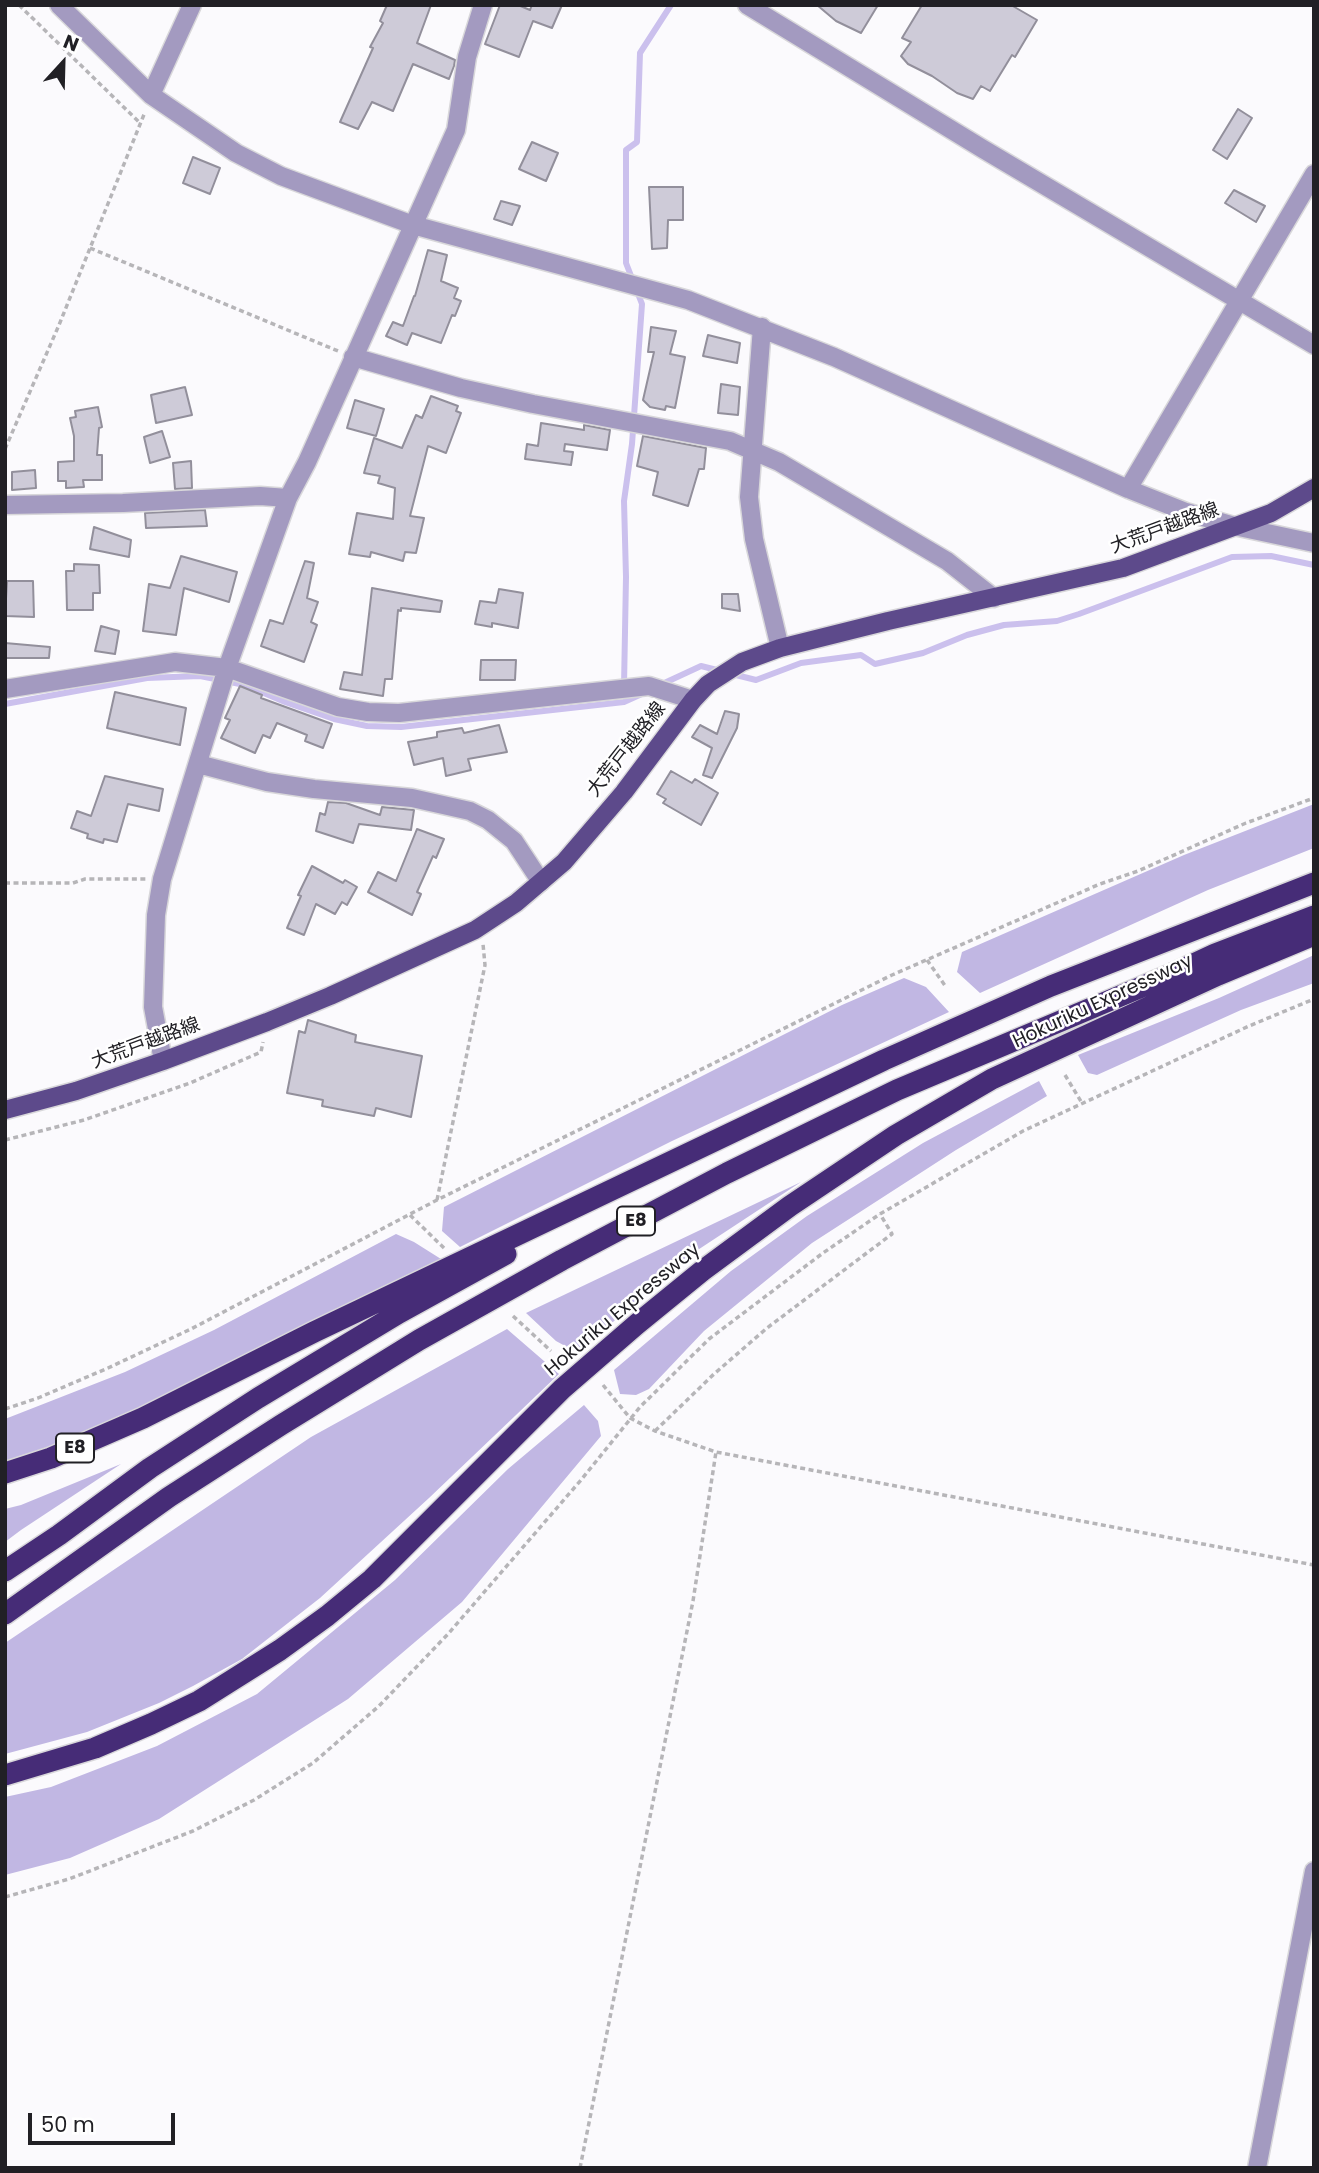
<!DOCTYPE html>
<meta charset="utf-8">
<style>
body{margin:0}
#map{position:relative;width:1319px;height:2173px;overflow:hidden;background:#fbfafd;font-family:Poppins,sans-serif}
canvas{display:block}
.frame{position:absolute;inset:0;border:7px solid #212025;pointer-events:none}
.north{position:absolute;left:28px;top:28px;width:70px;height:70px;-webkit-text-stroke:5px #fff;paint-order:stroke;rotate:22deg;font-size:19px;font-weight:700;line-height:28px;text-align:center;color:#212025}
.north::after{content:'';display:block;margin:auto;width:24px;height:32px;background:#212025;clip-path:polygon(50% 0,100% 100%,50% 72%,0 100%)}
.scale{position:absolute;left:28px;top:2113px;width:147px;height:32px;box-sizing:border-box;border:4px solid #212025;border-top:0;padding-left:9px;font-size:21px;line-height:24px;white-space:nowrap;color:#212025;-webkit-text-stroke:5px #fff;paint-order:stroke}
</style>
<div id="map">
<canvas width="1319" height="2173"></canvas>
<div class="frame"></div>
<div class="north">N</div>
<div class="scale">50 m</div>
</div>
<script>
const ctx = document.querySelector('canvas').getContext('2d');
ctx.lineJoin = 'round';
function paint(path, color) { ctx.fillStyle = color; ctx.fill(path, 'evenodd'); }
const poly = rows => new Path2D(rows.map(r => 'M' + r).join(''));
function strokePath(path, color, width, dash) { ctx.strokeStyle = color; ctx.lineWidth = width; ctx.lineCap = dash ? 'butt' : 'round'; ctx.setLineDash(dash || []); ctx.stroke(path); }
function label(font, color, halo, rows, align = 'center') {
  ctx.font = font + ' Poppins,"Noto Sans JP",sans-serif'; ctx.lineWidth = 5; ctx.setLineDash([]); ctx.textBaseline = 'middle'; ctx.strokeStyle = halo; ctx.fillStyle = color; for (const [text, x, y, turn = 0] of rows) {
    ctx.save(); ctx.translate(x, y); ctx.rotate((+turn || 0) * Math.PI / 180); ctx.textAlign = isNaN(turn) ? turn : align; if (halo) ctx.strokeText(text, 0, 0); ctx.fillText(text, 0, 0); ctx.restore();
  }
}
paint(poly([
 [1314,804,1314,848,1208,890,980,993,957,972,962,952,1184,855],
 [1314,955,1314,983,1241,1010,1097,1075,1088,1073,1078,1055,1219,998],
 [904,978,926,987,949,1012,672,1141,460,1247,442,1231,444,1207,842,1005],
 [1039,1081,1047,1096,956,1150,812,1243,704,1331,649,1389,636,1395,620,1394,614,1370,731,1271,807,1216,923,1143],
 [801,1182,684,1259,578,1353,556,1341,526,1313],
 [396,1234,414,1242,441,1259,312,1321,196,1381,48,1449,5,1463,5,1419,125,1372,214,1330],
 [507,1329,559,1374,429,1498,320,1598,242,1659,193,1686,159,1703,87,1732,5,1754,5,1643,311,1437],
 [584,1405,598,1421,601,1436,462,1602,348,1699,159,1819,70,1858,5,1875,5,1797,51,1787,157,1746,257,1694,395,1580,508,1469],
 [121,1464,21,1530,5,1542,5,1509,21,1505]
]), '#c1b7e3');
strokePath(poly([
 [732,674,756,680,801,663,861,655,875,664,923,653,967,635,1004,625,1057,621,1079,614,1232,557,1271,556,1314,565],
 [660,685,701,666,721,671],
 [624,686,626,577,624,501,632,444,642,304,626,263,626,150,637,142,640,53,671,5],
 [5,704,147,678,200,676,245,685,285,702,334,719,367,726,401,727,624,702,644,693]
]), '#cbc0ed', 6);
const building = poly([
 [387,5,431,5,417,43,455,60,454,66,449,79,413,64,393,111,372,102,358,129,340,122,373,48,370,47,383,23,380,21,387,5],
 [500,5,518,5,530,10,532,5,562,5,552,28,533,21,519,57,485,44,500,5],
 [817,5,878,5,861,33,836,21,817,5],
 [922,5,1011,5,1037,20,1015,57,1012,55,990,91,981,86,973,99,957,93,932,76,908,64,901,56,911,42,902,38,922,5],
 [1238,109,1252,118,1227,159,1213,150,1238,109],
 [532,142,558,153,546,181,519,169,532,142],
 [193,157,220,168,210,194,183,183,193,157],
 [649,187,683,187,683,220,668,220,667,248,652,249,649,187],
 [1234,190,1265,206,1256,222,1225,203,1234,190],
 [501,201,520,206,512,225,494,219,501,201],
 [428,250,447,255,441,281,458,288,454,298,461,301,455,316,452,315,441,343,412,333,407,345,386,336,393,322,403,326,414,296,415,296,428,250],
 [651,327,676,331,670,354,685,357,675,408,666,406,665,410,650,407,643,400,654,352,648,352,651,327],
 [708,335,740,343,737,363,703,356,708,335],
 [721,384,740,387,738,415,718,413,721,384],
 [185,387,192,415,156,423,151,395,185,387],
 [431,396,458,406,456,411,461,413,446,453,428,446,410,516,424,518,416,553,405,552,403,561,371,552,370,557,349,554,357,513,393,519,395,488,378,483,380,476,364,473,374,438,402,448,416,415,422,418,431,396],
 [355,400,384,409,376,436,347,428,355,400],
 [98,407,102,427,99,428,97,455,102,455,102,480,83,480,84,487,66,488,66,481,58,481,58,462,74,461,74,436,70,418,76,417,75,411,98,407],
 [541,423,584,430,584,425,610,430,607,450,565,444,564,451,573,452,571,465,525,459,527,444,538,446,541,423],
 [162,431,170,457,150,463,144,437,162,431],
 [643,436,706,448,704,469,699,469,688,506,653,495,658,472,637,466,643,436],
 [191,461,192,488,175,489,173,463,191,461],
 [35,470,36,488,12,490,12,472,35,470],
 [205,510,207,526,146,528,145,513,205,510],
 [94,527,131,540,129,557,90,549,94,527],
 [181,556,237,572,229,602,184,588,176,635,143,631,149,584,170,588,181,556],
 [305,561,314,563,307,598,318,602,311,622,317,625,304,662,261,646,270,620,283,624,305,561],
 [74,564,99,565,100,593,93,593,93,610,67,610,66,571,74,571,74,564],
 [7,581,33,581,34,617,5,616,7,581],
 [372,588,442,601,440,612,401,608,401,611,398,610,392,679,385,679,383,696,340,689,344,672,362,675,372,588],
 [499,589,523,593,518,628,492,623,492,627,475,624,480,601,496,603,499,589],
 [722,594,738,594,740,611,722,608,722,594],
 [101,626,119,631,115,654,95,651,101,626],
 [5,643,50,647,49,658,5,658,5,643],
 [481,660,516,660,515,680,480,680,481,660],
 [240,686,262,695,261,698,332,724,323,748,305,741,307,735,277,723,270,738,263,735,255,753,221,738,230,720,225,718,240,686],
 [115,692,186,708,180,745,107,728,115,692],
 [725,711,739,714,737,728,712,778,703,775,712,748,692,737,700,725,717,734,725,711],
 [499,725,507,752,468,759,471,770,446,776,443,758,414,765,408,742,437,737,437,732,462,728,464,733,499,725],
 [671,771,692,783,695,779,718,793,701,825,663,803,666,799,657,794,671,771],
 [105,776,163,789,159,811,128,804,117,842,104,839,103,843,87,838,88,834,71,828,77,811,91,816,105,776],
 [328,802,346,803,380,815,382,807,414,810,411,830,359,824,353,843,316,831,320,813,325,815,328,802],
 [417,829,444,839,436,858,433,856,417,892,421,894,412,915,368,892,378,872,396,881,417,829],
 [312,866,343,883,345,880,357,887,347,905,342,902,335,914,316,904,304,935,287,928,301,896,298,895,312,866],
 [308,1020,356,1035,355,1042,422,1056,411,1117,376,1108,374,1116,322,1106,323,1100,287,1093,299,1031,305,1033,308,1020]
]);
paint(building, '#cecbd8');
strokePath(building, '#928f9b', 2);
const minor = poly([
 [59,5,151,95,236,153,281,176,413,225,688,300,834,357,1128,489,1186,512,1234,526,1314,543],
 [747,5,983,149,1314,345],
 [151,95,192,5],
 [762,327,749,497,754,539,780,648],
 [353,357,461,388,533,404,730,441,779,462,947,561,994,598],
 [1128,489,1314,174],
 [5,505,123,503,260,496,288,498],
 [5,689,175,662,227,668,338,707,368,712,399,713,649,686,693,700],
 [198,764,267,782,314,789,412,798,470,811,488,820,514,841,541,882],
 [163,1061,153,1007,156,915,162,879,227,668,288,498,307,462,456,130,467,57,483,5],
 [1257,2168,1314,1871]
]);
const major = poly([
 [5,1110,76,1091,163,1061,267,1022,330,996,475,930,516,903,564,862,624,792,693,700,708,684,742,662,780,648,888,621,1123,568,1271,513,1314,488]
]);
const highway = poly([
 [5,1473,51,1458,143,1418,314,1332,884,1060,1051,986,1314,883],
 [5,1571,59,1535,150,1468,258,1398,399,1313,506,1254],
 [5,1614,169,1497,281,1425,419,1340,562,1260,727,1173,897,1090,1170,975,1215,954,1314,916],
 [5,1775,95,1748,151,1724,199,1701,280,1650,327,1616,372,1579,562,1389,637,1324,702,1271,790,1206,896,1135,992,1079,1218,975,1314,935]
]);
strokePath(minor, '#d8d7da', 21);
strokePath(major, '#d8d7da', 21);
strokePath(highway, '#d8d7da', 24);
strokePath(poly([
 [19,5,140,123],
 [90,248,338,351],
 [5,449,59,325,145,112],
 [5,883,73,883,85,879,146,879],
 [927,960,946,987],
 [1065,1075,1082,1103],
 [5,1140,84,1120,190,1083,261,1052,263,1042],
 [437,1200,485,965,483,944],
 [410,1215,444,1248],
 [513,1316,551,1351],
 [603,1385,630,1418,655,1431,716,1452,1314,1565],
 [5,1409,38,1398,108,1368,191,1329,437,1200,892,975,1100,884,1138,871,1246,823,1314,798],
 [655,1431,714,1374,767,1328,892,1234,880,1214],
 [5,1897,69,1879,193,1831,254,1800,313,1763,379,1706,448,1634,581,1480,640,1407,709,1339,823,1253,880,1214,1023,1131,1249,1026,1314,999],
 [580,2168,693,1601,716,1452]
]), '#b6b5b8', 3.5, [5, 3.5]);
strokePath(minor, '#a39ac0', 18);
strokePath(major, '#5d4a8b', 18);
strokePath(highway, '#462c77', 21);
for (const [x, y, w] of [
 [636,1221,38],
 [75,1448,38]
]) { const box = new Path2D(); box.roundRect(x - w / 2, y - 14.5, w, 29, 5); ctx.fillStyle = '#fff'; ctx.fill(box); strokePath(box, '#212025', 2); }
label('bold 18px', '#212025', null, [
 ["E8",636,1221],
 ["E8",75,1448]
]);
label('19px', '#212025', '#fff', [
 ["大荒戸越路線",1165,529,-20],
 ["大荒戸越路線",627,750,-52],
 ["Hokuriku Expressway",1103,1002,-25],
 ["大荒戸越路線",146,1044,-20],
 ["Hokuriku Expressway",623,1310,-40]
]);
</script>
